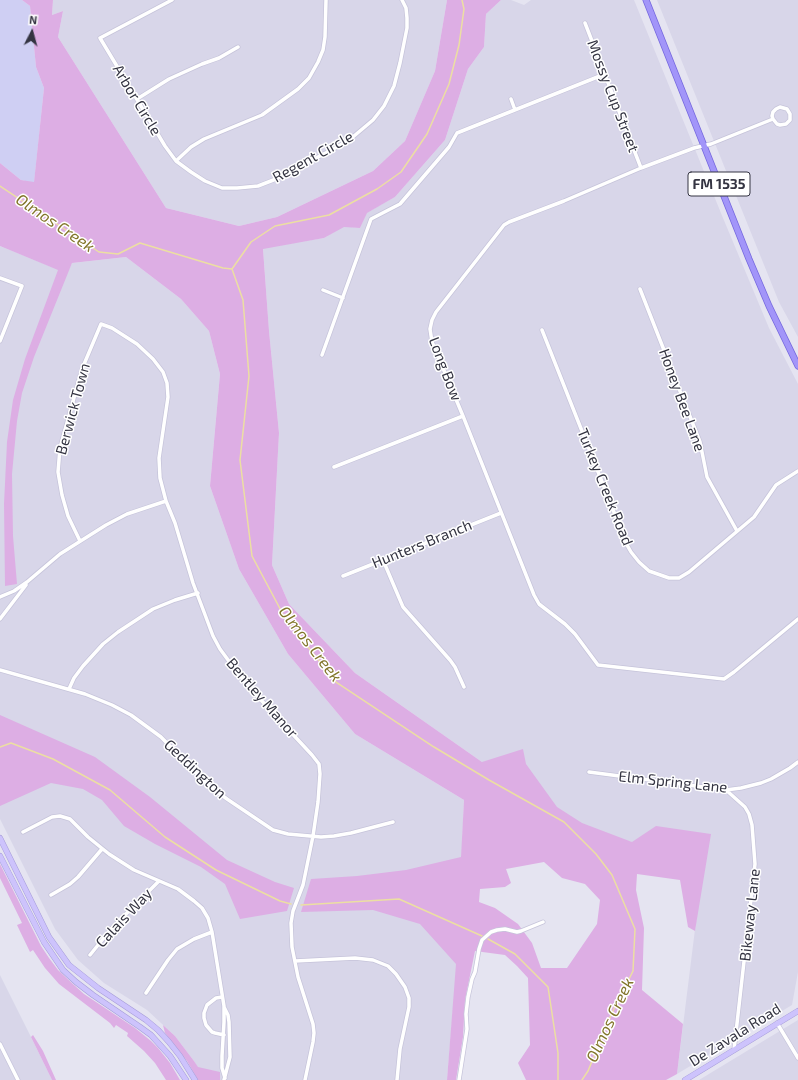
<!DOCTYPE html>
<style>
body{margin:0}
#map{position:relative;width:798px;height:1080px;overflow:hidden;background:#e5e4f1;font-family:"Exo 2",sans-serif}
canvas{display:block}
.north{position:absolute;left:12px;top:12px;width:40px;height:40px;-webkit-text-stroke:3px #fff;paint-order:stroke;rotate:6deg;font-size:11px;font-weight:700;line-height:16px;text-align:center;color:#343442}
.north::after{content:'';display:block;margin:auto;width:14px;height:18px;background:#343442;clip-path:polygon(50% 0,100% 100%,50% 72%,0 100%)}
</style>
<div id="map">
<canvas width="798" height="1080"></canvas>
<div class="north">N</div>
</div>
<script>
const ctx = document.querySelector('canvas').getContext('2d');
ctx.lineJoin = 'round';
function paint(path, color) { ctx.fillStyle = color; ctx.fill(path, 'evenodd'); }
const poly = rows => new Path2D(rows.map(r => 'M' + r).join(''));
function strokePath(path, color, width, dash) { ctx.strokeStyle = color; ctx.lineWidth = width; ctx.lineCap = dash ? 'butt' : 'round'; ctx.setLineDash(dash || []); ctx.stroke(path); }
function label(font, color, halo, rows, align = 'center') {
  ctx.font = font + ' "Exo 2",sans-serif'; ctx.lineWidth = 3; ctx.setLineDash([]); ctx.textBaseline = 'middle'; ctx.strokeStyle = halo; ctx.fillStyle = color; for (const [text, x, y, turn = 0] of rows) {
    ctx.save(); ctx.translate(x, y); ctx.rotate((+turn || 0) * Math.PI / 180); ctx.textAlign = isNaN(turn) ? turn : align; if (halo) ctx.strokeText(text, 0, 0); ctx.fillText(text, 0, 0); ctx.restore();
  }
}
paint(poly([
 [53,0,447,0,435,71,405,141,373,171,277,217,239,226,166,208,58,37,63,11,52,15],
 [501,0,511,0,524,5,531,0,634,0,723,218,769,328,798,384,798,972,792,1005,677,1074,704,857,540,823,482,762,355,673,289,604,272,565,279,433,269,331,263,248,324,238,344,226,360,228,366,213,395,197,445,140,468,69,484,47,486,14],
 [657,0,798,0,798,337,779,302],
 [0,246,67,273,72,263,126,257,181,299,209,331,220,374,210,486,239,569,288,654,355,734,464,800,457,964,447,1080,204,1080,194,1061,175,1036,147,1010,104,983,78,960,55,929,0,819],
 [0,975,31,1037,52,1080,0,1080],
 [798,1020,798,1080,699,1080]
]), '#d8d6e9');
paint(poly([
 [0,0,22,0,30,6,36,67,44,88,34,183,21,180,0,163]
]), '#cfcff3');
paint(poly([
 [22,0,53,0,52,15,63,11,58,37,166,208,239,226,277,217,373,171,405,141,435,71,447,0,501,0,486,14,484,47,468,69,445,140,395,197,367,213,360,228,344,227,324,238,263,249,269,331,279,433,272,565,289,604,355,673,482,762,523,749,526,764,557,807,582,823,632,842,656,826,711,834,695,931,688,927,680,880,637,874,636,890,644,928,642,990,683,1024,677,1074,666,1080,526,1080,518,1063,530,1045,528,978,517,966,505,955,475,951,465,1000,463,1037,456,1080,447,1080,456,964,420,924,373,910,301,912,311,879,357,876,406,870,461,857,464,800,355,734,288,654,239,569,210,486,220,374,209,331,181,299,126,257,72,263,34,357,22,393,17,421,12,474,13,536,17,584,5,586,4,504,7,442,13,400,25,359,58,270,0,246,0,163,21,180,34,182,44,88,36,67,30,6],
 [544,862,562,878,585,884,600,900,597,924,567,968,541,968,532,943,518,924,495,908,479,902,480,889,505,887,511,883,506,869],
 [0,715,95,757,150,797,227,860,275,882,294,888,287,911,240,919,225,884,201,867,155,844,124,826,102,800,83,789,51,783,0,806],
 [0,864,41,946,49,958,58,970,74,985,84,994,135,1028,151,1041,158,1048,170,1063,180,1080,166,1080,155,1063,144,1051,127,1036,128,1033,116,1025,114,1028,110,1023,59,984,45,968,33,950,30,952,17,925,22,923,0,878],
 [163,1025,175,1036,194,1061,198,1067,220,1072,220,1080,198,1080,187,1061,165,1033],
 [33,1035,43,1051,56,1080,52,1080,31,1037]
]), '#ddaee4');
strokePath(poly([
 [0,186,99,252,118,254,140,243,223,268,232,269,243,300,249,376,240,460,252,556,285,618,336,682,434,747,489,780,564,822,596,854,612,875,635,929,633,971,611,1015,588,1071,582,1080],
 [232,269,251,242,275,226,329,215,377,189,401,172,427,134,449,84,459,45,464,9,462,0],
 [0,747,11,743,53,759,110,790,165,837,216,870,280,901,291,904],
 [301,905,399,899,482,936],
 [488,939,515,954,548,987,558,1053,558,1080]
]), '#ecdfa2', 1.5);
const minor = poly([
 [172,0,100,38,165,146,176,161,191,172,205,181,222,188,237,188,258,186,276,179,339,146,354,136,373,120,384,106,394,86,400,63,407,28,407,18,406,8,402,0],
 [585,23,641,168],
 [137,99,169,79,202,64,219,58,238,47],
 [511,99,515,110],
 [773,119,772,116,773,112,776,109,780,107,787,109,790,114,790,120,786,124,780,125,777,124,773,119,711,144,694,148,641,168,564,201,509,222,504,225,436,312,432,320,430,329,432,342,463,416,534,595,539,604,565,624,575,634,598,665,724,679,734,672,798,619],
 [176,161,191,147,204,139,262,115,298,89,309,78,318,62,323,50,325,37,326,0],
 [0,278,22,286,0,341],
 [640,289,700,442,707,477,737,531],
 [323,290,343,298],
 [542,330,627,545,631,552,639,562,649,571,669,578,679,578,689,572,754,517,776,485,798,471],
 [322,355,371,219,400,204,449,147,457,133,605,74],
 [334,467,463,416],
 [80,541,68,516,62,495,58,472,60,448,82,369,101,324,112,328,137,344,153,359,163,372,167,383,168,397,159,458,160,478,166,501,175,523,193,583,204,612,213,636,220,649,234,668,248,686,312,755,319,764,320,774,318,802,313,836,303,885,293,911,291,923,292,947,298,977,313,1024,314,1033,313,1042,305,1080],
 [383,560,403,607,450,660,455,667,464,687],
 [343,576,501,513],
 [0,597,14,591,27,582,60,554,106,525,127,514,166,501],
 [0,619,26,585],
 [0,670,85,694,112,705,131,715,161,737,200,777,212,788,227,799,273,830,288,834,321,837,334,836,351,833,393,822],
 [69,689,74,678,83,666,103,644,118,632,153,609,175,600,198,593],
 [589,772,726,790,741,788,761,783,771,779,790,768,798,762],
 [726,790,745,807,749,814,752,825,755,864,734,1050],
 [23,832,52,817,60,816,70,819,88,837,109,854,134,870,178,889,194,901,202,908,208,918,212,932,224,1006,224,1022,222,1056,222,1068,225,1078],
 [51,895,70,884,78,877,102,849],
 [90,955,111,929,159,881],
 [295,961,355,958,373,960,388,966,396,974,405,987,409,998,409,1007,400,1049,397,1080],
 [146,993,168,960,177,949,194,939,212,932],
 [222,997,216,998,207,1005,204,1013,204,1018,206,1025,212,1032,215,1033,224,1035],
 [777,1023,798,1058],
 [0,1044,18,1080],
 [224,1080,230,1057,229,1022,228,1015,224,1007],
 [459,1080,467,1029,466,1014,468,997,472,979,475,972,479,949,482,940,491,932,497,930,505,929,517,932,521,931,543,922]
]);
const secondary = poly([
 [0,838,49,937,69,965,98,988,146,1020,158,1030,169,1042,180,1056,195,1080],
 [0,856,44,942,63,970,76,982,93,995,140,1027,151,1035,170,1056,186,1080],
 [685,1080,798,1011]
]);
const primary = poly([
 [646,0,749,259,769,306,798,366]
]);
strokePath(minor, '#c6c4da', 5);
strokePath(secondary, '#a59bd8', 6);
strokePath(primary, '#7466dd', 7);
strokePath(minor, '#fff', 3.5);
strokePath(secondary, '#cdc3fc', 5);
strokePath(primary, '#a295f9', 5.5);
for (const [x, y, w] of [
 [719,184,62]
]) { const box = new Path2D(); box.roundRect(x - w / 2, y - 12, w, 24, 3); ctx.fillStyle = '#fff'; ctx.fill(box); strokePath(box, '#343442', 1); }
label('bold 14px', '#343442', null, [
 ["FM 1535",719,184]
]);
label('15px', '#343442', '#fff', [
 ["Mossy Cup Street",613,96,69],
 ["Arbor Circle",137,100,59],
 ["Regent Circle",313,157,-29],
 ["Long Bow",445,369,69],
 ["Honey Bee Lane",682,400,70],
 ["Berwick Town",73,409,-75],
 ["Turkey Creek Road",605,487,68],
 ["Hunters Branch",422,544,-22],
 ["Bentley Manor",262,698,49],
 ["Geddington",195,769,43],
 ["Elm Spring Lane",673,782,6],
 ["Bikeway Lane",750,915,-84],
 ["Calais Way",124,918,-47],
 ["De Zavala Road",735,1035,-32]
]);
label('italic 16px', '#82752a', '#fff', [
 ["Olmos Creek",55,223,34],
 ["Olmos Creek",310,644,52],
 ["Olmos Creek",610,1020,-65]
]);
</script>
